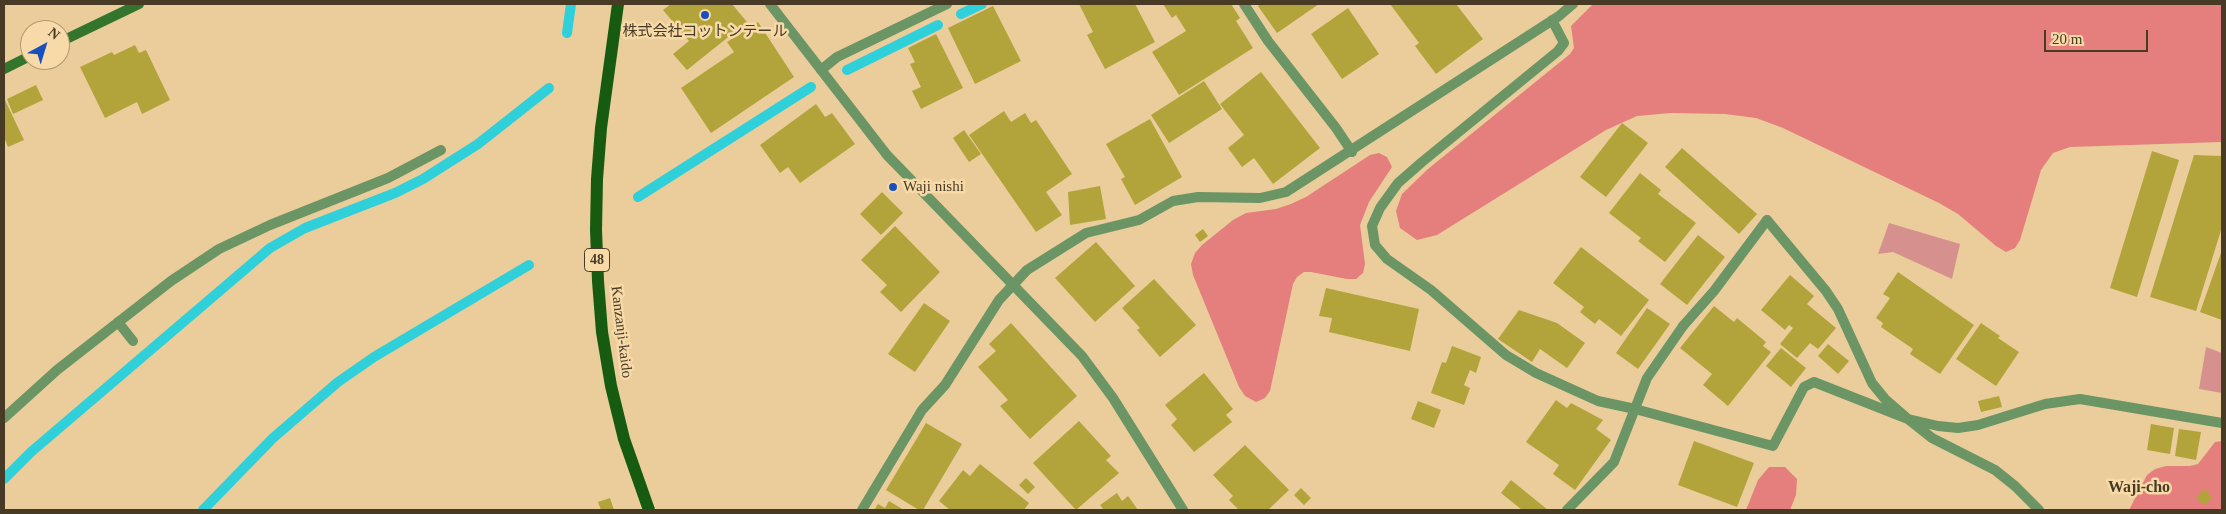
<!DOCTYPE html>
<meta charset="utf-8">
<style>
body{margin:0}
#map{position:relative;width:2226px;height:514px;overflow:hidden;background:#eacd9a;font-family:"Times New Roman",serif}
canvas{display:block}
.frame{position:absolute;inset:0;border:5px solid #473b26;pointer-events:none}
.north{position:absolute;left:20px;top:20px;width:50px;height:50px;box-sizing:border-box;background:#f7daa7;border:1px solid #b19a73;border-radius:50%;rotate:39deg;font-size:14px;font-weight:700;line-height:20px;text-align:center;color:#473b26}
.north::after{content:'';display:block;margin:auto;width:18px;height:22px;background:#1850bd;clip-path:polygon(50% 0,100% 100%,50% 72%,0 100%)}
.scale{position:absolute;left:2044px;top:30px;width:104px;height:22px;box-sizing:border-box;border:2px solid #473b26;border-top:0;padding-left:6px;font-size:15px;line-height:18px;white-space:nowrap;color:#473b26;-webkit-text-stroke:4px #f7daa7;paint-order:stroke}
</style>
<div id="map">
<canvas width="2226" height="514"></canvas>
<div class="frame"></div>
<div class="north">N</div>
<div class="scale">20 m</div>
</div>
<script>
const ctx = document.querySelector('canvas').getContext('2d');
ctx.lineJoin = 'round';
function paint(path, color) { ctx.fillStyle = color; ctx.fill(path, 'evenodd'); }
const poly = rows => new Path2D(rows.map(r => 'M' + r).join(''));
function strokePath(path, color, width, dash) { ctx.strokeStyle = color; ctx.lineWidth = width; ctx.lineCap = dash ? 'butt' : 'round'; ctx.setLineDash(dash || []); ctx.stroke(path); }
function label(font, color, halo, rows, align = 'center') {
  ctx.font = font + ' "Times New Roman","Noto Sans JP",serif'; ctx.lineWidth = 5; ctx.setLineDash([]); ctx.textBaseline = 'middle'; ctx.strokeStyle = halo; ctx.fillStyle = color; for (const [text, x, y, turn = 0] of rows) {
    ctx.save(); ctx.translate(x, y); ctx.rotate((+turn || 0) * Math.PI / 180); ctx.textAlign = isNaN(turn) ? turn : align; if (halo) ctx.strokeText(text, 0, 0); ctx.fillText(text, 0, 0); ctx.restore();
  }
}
paint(poly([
 [1889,223,1960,244,1952,279,1893,252,1878,254],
 [2206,347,2222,353,2222,393,2199,389]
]), '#d6918f');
paint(poly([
 [1593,4,2222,4,2222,142,2070,147,2053,153,2041,170,2020,240,2015,248,2006,252,1996,246,1958,214,1939,203,1783,128,1756,118,1725,114,1671,113,1637,116,1606,130,1437,235,1417,240,1400,228,1396,211,1402,194,1428,169,1570,54,1574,48,1571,26],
 [1379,153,1387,157,1392,167,1369,202,1360,225,1365,264,1363,273,1356,279,1347,279,1311,272,1304,272,1297,277,1293,284,1270,391,1265,398,1256,402,1245,396,1239,387,1193,275,1191,264,1195,253,1202,245,1233,220,1246,213,1276,209,1291,204,1306,197,1370,155],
 [2222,441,2222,510,2129,510,2147,475,2155,469,2166,466,2190,466,2198,464,2215,442],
 [1769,467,1785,467,1797,479,1796,495,1790,510,1746,510,1758,480]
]), '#e47f7d');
strokePath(poly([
 [961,14,982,4],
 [567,33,571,4],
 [847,70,938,25],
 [638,197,811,87],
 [4,479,31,452,270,248,305,228,395,193,423,179,478,144,549,88],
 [203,510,273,438,338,382,374,357,529,265]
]), '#30d0da', 10);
paint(poly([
 [671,4,732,4,747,22,687,70,673,54,689,41,663,10],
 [1079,4,1135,4,1155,42,1105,69,1087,35,1093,32],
 [1163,4,1231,4,1240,18,1236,21,1253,48,1179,95,1152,52,1186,31,1176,15,1172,18],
 [1261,4,1319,4,1277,33,1258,6],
 [1390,4,1456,4,1483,39,1436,74,1415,46,1419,43],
 [993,6,1021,61,975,84,948,28],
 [1348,8,1379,54,1342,79,1311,34],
 [758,22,794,77,711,133,681,88,734,52,727,42],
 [936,34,963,88,921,109,912,91,921,87,910,64,915,62,908,48],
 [135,45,139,53,146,50,170,100,142,114,137,102,105,118,80,67,112,52,114,55],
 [1261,72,1320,148,1273,184,1254,158,1242,167,1228,148,1244,135,1220,104],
 [1204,81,1222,109,1169,143,1151,115],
 [36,85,43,100,13,114,7,99],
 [4,98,24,140,8,147,4,137],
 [816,104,825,117,832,113,855,144,800,183,788,167,780,173,760,145],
 [1004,111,1011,122,1025,113,1031,123,1036,120,1072,174,1046,192,1062,215,1036,232,969,135],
 [1150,119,1182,177,1135,205,1121,179,1125,177,1106,144],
 [1622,123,1648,143,1606,197,1580,177],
 [964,130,981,154,969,162,953,138],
 [1682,148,1757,214,1739,234,1665,167],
 [2152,151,2179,160,2137,297,2110,288],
 [2194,155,2222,156,2222,227,2196,311,2150,297],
 [1640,173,1661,190,1658,194,1696,223,1665,262,1638,241,1641,238,1609,213],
 [1100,186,1106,219,1070,225,1068,192],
 [882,192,903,213,881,235,860,214],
 [895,226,940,272,901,312,880,292,887,285,861,260],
 [1203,229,1208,236,1200,242,1195,235],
 [1698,235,1725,257,1687,305,1660,284],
 [1096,242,1135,286,1095,322,1055,278],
 [1581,247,1649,300,1621,336,1599,319,1595,324,1580,312,1584,307,1553,283],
 [2222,250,2222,320,2200,312],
 [1898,272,1974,325,1940,374,1910,354,1913,349,1881,327,1883,323,1876,318,1890,298,1883,294],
 [1790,275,1814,296,1807,304,1836,328,1818,349,1810,343,1797,358,1780,344,1793,328,1789,325,1785,330,1761,310],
 [1154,279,1196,325,1160,357,1137,330,1140,328,1122,308],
 [1326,288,1419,309,1410,351,1329,332,1332,318,1319,316],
 [924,303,950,321,915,372,888,354],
 [1714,306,1734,322,1737,318,1766,342,1763,346,1771,352,1728,406,1703,385,1712,374,1680,348],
 [1647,308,1670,324,1638,369,1616,353],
 [1519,310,1557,323,1585,343,1567,368,1540,349,1532,362,1498,339],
 [1011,323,1077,396,1030,439,1000,406,1008,400,978,367,996,351,989,344],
 [1981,323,2000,336,1998,338,2019,352,1996,386,1956,359],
 [1828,344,1849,361,1838,374,1818,356],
 [1452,346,1481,357,1476,373,1470,370,1464,385,1470,388,1464,405,1431,393,1442,362,1446,363],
 [1781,348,1806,368,1791,387,1766,366],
 [1204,373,1233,409,1226,415,1232,422,1194,452,1171,425,1177,419,1165,405],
 [1999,396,2002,407,1981,412,1978,401],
 [1556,400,1567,408,1571,403,1603,420,1596,429,1611,440,1575,490,1553,474,1559,465,1526,442],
 [1418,401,1441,410,1434,428,1411,419],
 [1079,421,1111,456,1106,460,1119,473,1076,510,1033,463],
 [926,423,962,444,923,510,919,510,886,490],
 [2151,424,2174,428,2170,454,2147,450],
 [2179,429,2201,432,2196,460,2175,456],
 [1694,441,1754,463,1737,507,1678,485],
 [1245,445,1289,490,1268,510,1239,510,1229,500,1233,496,1213,475],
 [980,464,1029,503,1024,510,950,510,939,501,963,470,970,476],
 [1026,478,1035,487,1028,494,1019,485],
 [1511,480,1548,510,1522,510,1501,493],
 [1301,488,1311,498,1304,505,1294,495],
 [2204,489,2212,497,2205,505,2196,498],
 [1117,493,1122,501,1128,496,1138,510,1104,510,1100,505],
 [610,498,614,510,601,510,598,502],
 [889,501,904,510,874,510,878,504,885,508]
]), '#b2a43b');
strokePath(poly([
 [1683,326,1714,291,1767,220]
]), '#6b9565', 10);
strokePath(poly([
 [770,4,887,155,1082,356,1113,398,1183,510],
 [1244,4,1268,41,1336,128,1352,152],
 [1552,20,1564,43,1558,51,1422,162,1398,183,1380,208,1372,226,1375,245,1387,259,1431,290,1506,355,1536,373,1598,401,1635,409,1773,446,1804,387,1814,382,1908,419,1932,438,1995,470,2015,486,2039,510],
 [821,70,837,57,947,4],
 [1767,220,1826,291,1838,309,1872,383,1885,399,1908,419,1938,426,1958,428,1978,425,2045,404,2080,399,2222,423],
 [118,322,133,341],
 [4,418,57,370,171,281,219,249,270,225,388,178,441,150],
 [862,510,922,410,945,385,999,300,1027,270,1086,233,1139,220,1173,201,1198,197,1260,198,1286,192,1559,16,1573,4],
 [1567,510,1614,462,1647,378,1683,326]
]), '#6b9565', 10);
strokePath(poly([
 [60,42,139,4],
 [4,69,30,56]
]), '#34752d', 10);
strokePath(poly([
 [618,4,601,128,597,179,596,230,598,281,602,332,611,386,624,439,649,510]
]), '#175b10', 12);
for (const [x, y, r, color] of [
 [705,15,5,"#1850bd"],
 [893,187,5,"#1850bd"]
]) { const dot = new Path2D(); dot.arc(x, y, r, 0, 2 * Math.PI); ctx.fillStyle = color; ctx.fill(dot); strokePath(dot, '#f7daa7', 2); }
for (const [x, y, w] of [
 [597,260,25]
]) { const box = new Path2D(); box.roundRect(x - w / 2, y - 11.5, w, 23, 4); ctx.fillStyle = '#f7daa7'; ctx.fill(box); strokePath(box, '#473b26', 1); }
label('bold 14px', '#473b26', null, [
 ["48",597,260]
]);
label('15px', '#473b26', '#f7daa7', [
 ["株式会社コットンテール",705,32],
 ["Waji nishi",903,187,"left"]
]);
label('15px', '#473b26', '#f7daa7', [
 ["Kanzanji-kaido",621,332,83]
]);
label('bold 16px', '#473b26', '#f7daa7', [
 ["Waji-cho",2139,488]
]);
</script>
